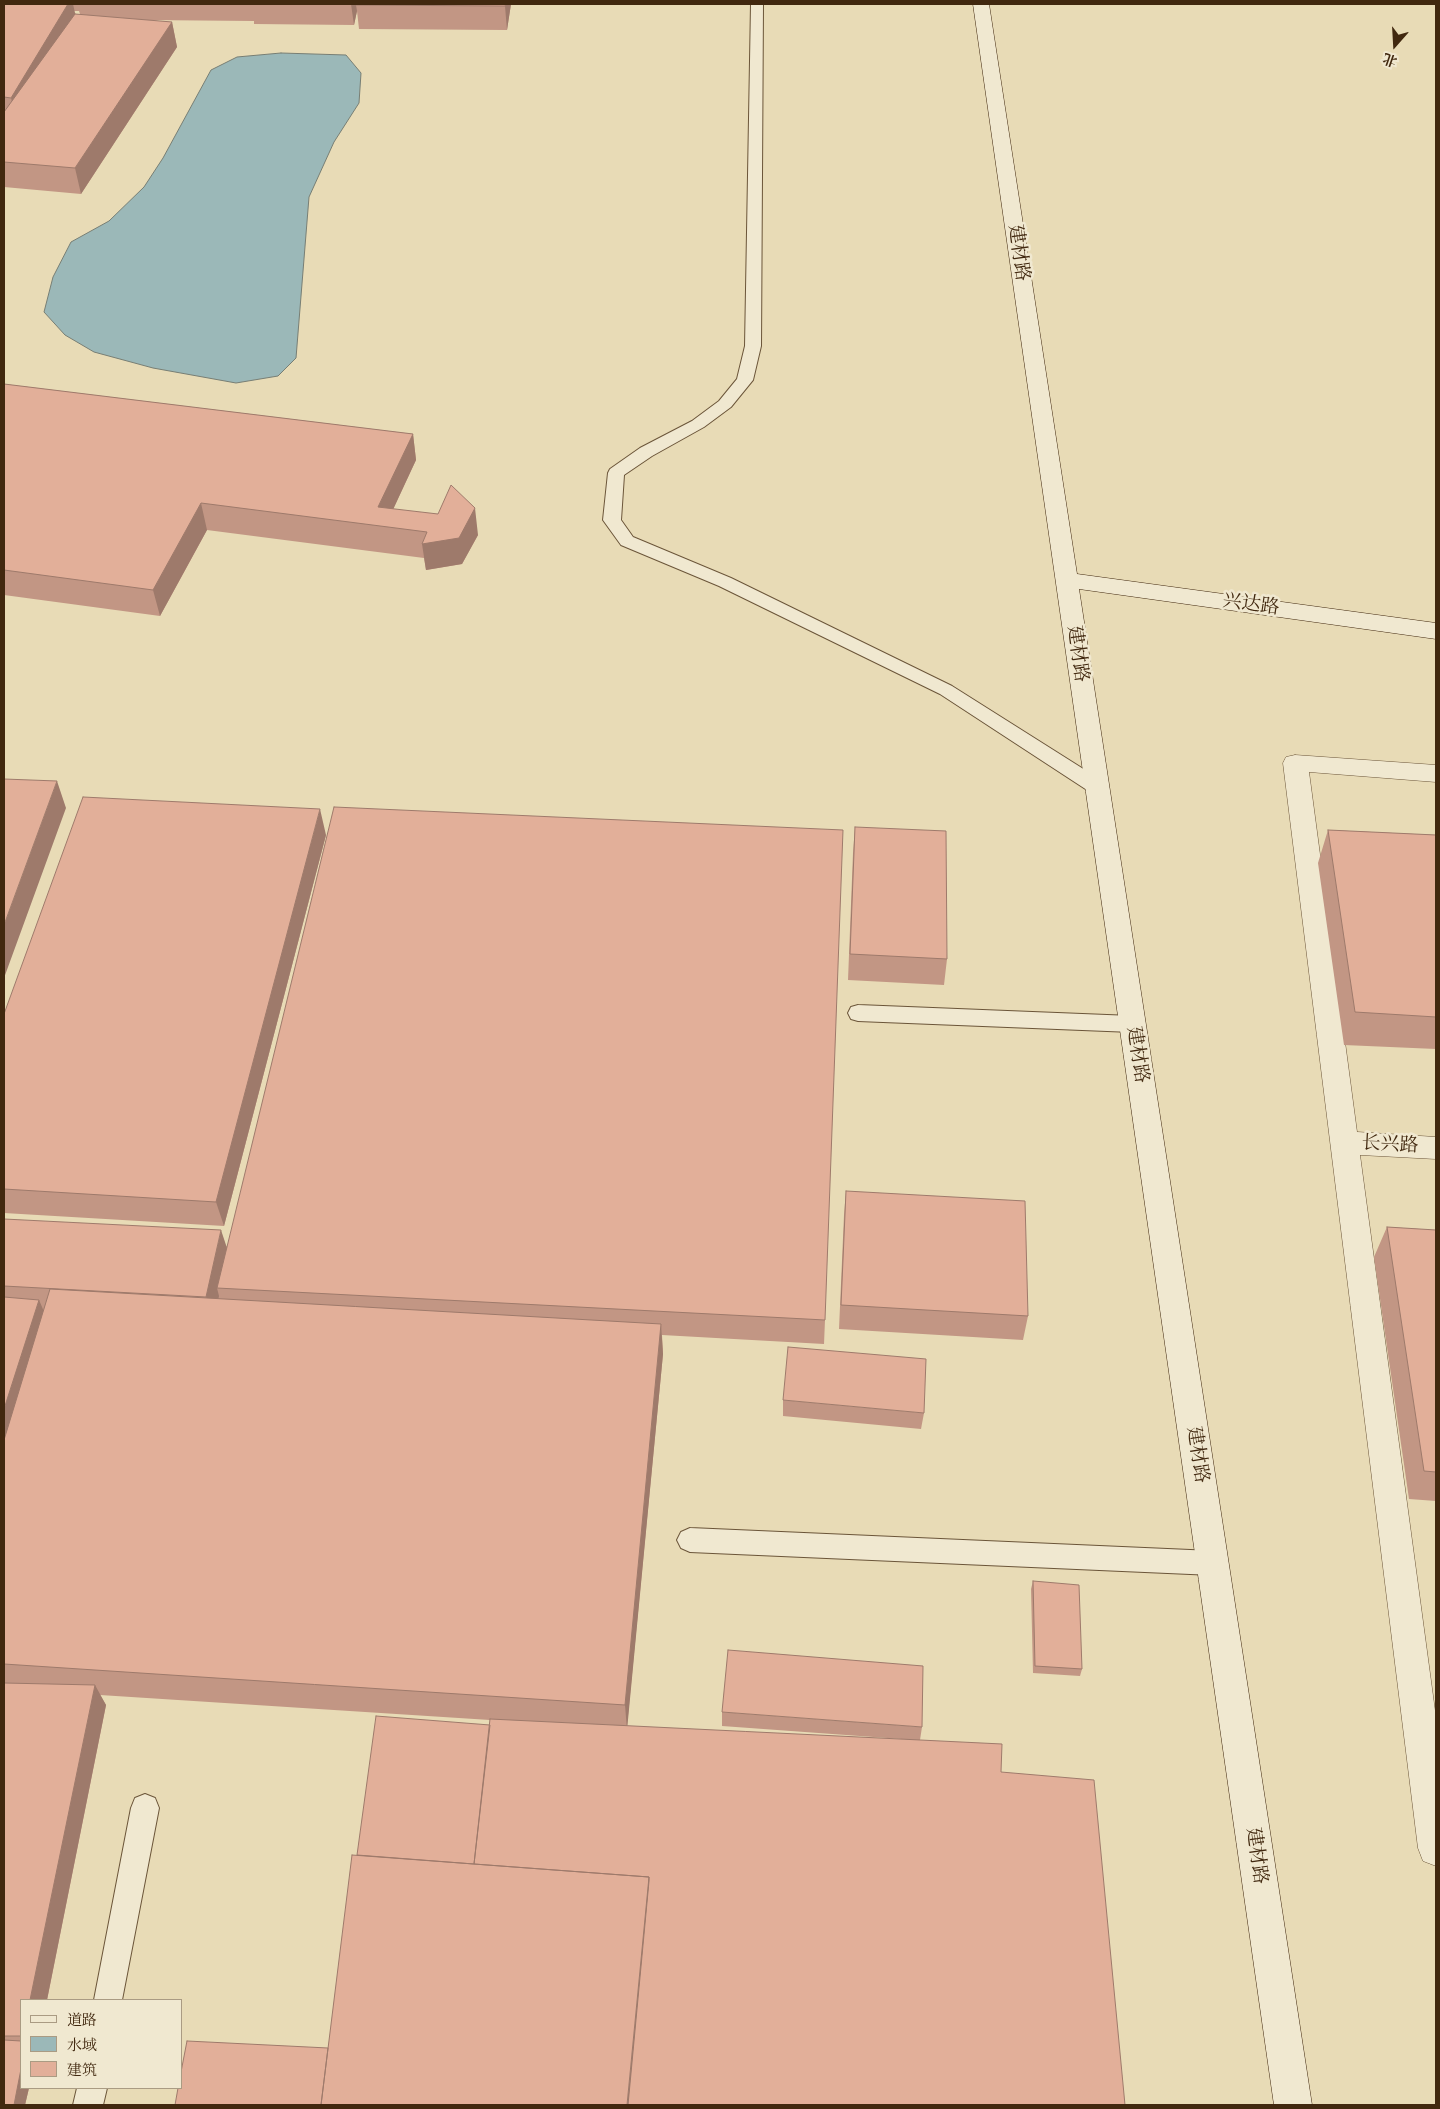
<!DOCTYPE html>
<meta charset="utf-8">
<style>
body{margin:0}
#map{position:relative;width:1440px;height:2109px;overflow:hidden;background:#e8dbb6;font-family:"IM FELL French Canon","Noto Serif SC",serif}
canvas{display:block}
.frame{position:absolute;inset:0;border:5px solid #41280f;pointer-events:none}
.legend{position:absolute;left:20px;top:1999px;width:162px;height:90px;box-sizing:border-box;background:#f0e8d0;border:1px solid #aa9b83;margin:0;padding:6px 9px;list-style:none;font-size:15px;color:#41280f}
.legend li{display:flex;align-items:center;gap:10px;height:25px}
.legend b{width:25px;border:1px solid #aa9b83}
.north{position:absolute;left:1370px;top:20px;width:50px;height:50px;-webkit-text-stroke:4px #f0e8d0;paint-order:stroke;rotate:199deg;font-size:14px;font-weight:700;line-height:20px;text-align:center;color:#41280f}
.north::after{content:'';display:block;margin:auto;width:18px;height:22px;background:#41280f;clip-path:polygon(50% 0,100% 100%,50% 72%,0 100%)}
</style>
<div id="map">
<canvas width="1440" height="2109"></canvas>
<div class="frame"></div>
<ul class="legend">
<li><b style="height:6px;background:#f0e8d0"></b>道路</li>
<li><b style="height:14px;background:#9bb8b8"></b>水域</li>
<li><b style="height:14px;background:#e2af99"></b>建筑</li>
</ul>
<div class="north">北</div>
</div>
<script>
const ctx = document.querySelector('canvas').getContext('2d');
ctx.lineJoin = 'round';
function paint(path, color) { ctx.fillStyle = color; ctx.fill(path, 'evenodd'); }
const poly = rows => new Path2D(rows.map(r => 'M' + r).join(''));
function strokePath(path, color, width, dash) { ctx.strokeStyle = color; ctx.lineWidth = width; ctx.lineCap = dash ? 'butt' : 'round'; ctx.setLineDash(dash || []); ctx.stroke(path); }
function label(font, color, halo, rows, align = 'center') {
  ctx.font = font + ' "IM FELL French Canon","Noto Serif SC",serif'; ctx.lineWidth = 5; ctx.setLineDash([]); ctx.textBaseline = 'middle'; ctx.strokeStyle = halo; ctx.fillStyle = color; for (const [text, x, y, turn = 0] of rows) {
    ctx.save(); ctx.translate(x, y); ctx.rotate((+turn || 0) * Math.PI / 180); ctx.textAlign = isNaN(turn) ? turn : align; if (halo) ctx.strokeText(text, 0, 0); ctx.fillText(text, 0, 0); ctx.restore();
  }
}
const water = poly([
 [281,53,346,55,361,73,359,103,334,142,309,197,296,358,278,376,236,383,153,368,94,352,65,335,44,312,53,277,71,242,109,221,144,187,163,158,211,70,237,57,281,53]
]);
paint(water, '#9bb8b8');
strokePath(water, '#777e74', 1);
const lane = poly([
 [751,4,763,4,761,346,753,380,731,407,704,427,652,456,624,475,621,520,633,537,731,578,952,686,1104,782,1107,787,1104,792,1097,794,1090,792,940,694,719,586,621,545,603,520,608,473,610,469,640,448,692,421,719,401,737,379,745,346,751,4],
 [858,1005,1132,1016,1139,1018,1143,1024,1139,1030,1132,1032,858,1021,851,1019,848,1013,851,1007,858,1005],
 [690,1528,1213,1551,1222,1555,1226,1563,1222,1571,1213,1575,690,1552,681,1548,677,1540,681,1532,690,1528],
 [145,1794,155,1798,159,1808,122,2000,94,2000,131,1808,135,1798,145,1794],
 [77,2088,107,2088,103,2105,73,2105,77,2088]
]);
const street = poly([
 [1295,755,1436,765,1436,782,1309,772,1357,1132,1436,1137,1436,1159,1360,1155,1436,1718,1436,1866,1423,1861,1418,1848,1283,763,1286,757,1295,755]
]);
const secondary = poly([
 [973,4,989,4,1077,574,1436,623,1436,639,1079,589,1312,2105,1274,2105,973,4]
]);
strokePath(lane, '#6b5539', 2);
strokePath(street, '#6b5539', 1);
strokePath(secondary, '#41280f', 1);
paint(lane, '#f0e8d0');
paint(street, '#f0e8d0');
paint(secondary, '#f0e8d0');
paint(poly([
 [4,4,511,4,507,30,359,29,357,11,354,25,254,24,254,21,146,20,172,22,177,47,81,194,4,187],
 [74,11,79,11,80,14,75,14],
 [4,384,413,434,416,460,393,509,478,535,462,564,426,570,424,558,207,530,160,616,4,595],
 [855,827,947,959,944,985,848,980,853,853],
 [1328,830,1436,835,1436,1049,1344,1045,1318,863],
 [326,835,224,1226,4,1213,4,1014],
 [846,1191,1028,1316,1023,1340,839,1329,844,1215],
 [4,1219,825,1320,824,1344,662,1335,663,1354,627,1726,915,1740,722,1726,722,1712,922,1727,920,1740,328,2048,357,1855,490,1725,490,1720,100,1695,106,1705,47,2000,21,2000,21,2088,29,2088,25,2105,4,2105],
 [1387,1227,1436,1230,1436,1501,1409,1499,1374,1257],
 [783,1400,924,1413,921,1429,783,1416],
 [1033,1581,1082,1669,1080,1676,1033,1673,1031,1589]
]), '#c29684');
paint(poly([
 [68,4,73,4,77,22,18,123,11,98],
 [351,4,359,4,356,5,357,11,354,25],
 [506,4,511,4,507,30,505,6],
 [172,22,177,47,81,194,75,168],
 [413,434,416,460,385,527,378,507],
 [201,503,207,530,160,616,153,590],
 [475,508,478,535,462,564,426,570,422,544],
 [57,781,66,808,4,978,4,925],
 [320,809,326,835,224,1226,216,1202],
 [221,1230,229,1254,217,1288,219,1296,214,1320,206,1297],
 [39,1300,52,1330,4,1485,4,1409],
 [661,1324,663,1354,627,1730,625,1705],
 [95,1685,106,1705,47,2000,30,2000],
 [649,1877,650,1899,631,2105,627,2105],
 [21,2069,21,2088,29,2088,25,2105,14,2105]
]), '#9e7a6b');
const building = poly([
 [4,4,68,4,11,98,4,97,4,4],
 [356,4,506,4,505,6,356,5,356,4],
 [75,14,172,22,75,168,4,162,4,112,75,14],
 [4,384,413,434,378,507,438,514,451,485,475,508,459,538,422,544,427,532,201,503,153,590,4,570,4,384],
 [4,779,57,781,4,925,4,779],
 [83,797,320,809,216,1202,4,1189,4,1014,83,797],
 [334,807,843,830,825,1320,217,1288,334,807],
 [855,827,946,831,947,959,850,954,855,827],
 [1328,830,1436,835,1436,1017,1355,1012,1328,830],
 [846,1191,1025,1201,1028,1316,841,1305,846,1191],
 [4,1219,221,1230,206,1297,4,1286,4,1219],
 [1387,1227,1436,1230,1436,1472,1424,1471,1387,1227],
 [50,1289,661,1324,625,1705,4,1664,4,1440,50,1289],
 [4,1297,39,1300,4,1409,4,1297],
 [788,1347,926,1359,924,1413,783,1400,788,1347],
 [1033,1581,1079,1585,1082,1669,1035,1666,1033,1581],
 [728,1650,923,1666,922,1727,722,1712,728,1650],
 [4,1683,95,1685,30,2000,21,2000,21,2036,4,2036,4,1683],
 [376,1716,490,1725,474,1864,357,1855,376,1716],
 [490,1719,1002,1744,1001,1772,1094,1780,1125,2105,628,2105,649,1881,649,1877,474,1864,490,1719],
 [352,1855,649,1877,627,2105,321,2105,352,1855],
 [4,2040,21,2041,21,2069,14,2105,4,2105,4,2040],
 [187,2041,328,2048,321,2105,175,2105,178,2088,181,2088,181,2072,187,2041]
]);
paint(building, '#e2af99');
strokePath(building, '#9e7a6b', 1);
label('19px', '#41280f', '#f0e8d0', [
 ["建材路",1018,253,82],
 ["兴达路",1251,605,8],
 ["建材路",1077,654,82],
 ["建材路",1137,1055,81],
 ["长兴路",1390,1145,3],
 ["建材路",1197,1455,81],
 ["建材路",1256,1856,82]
]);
</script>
